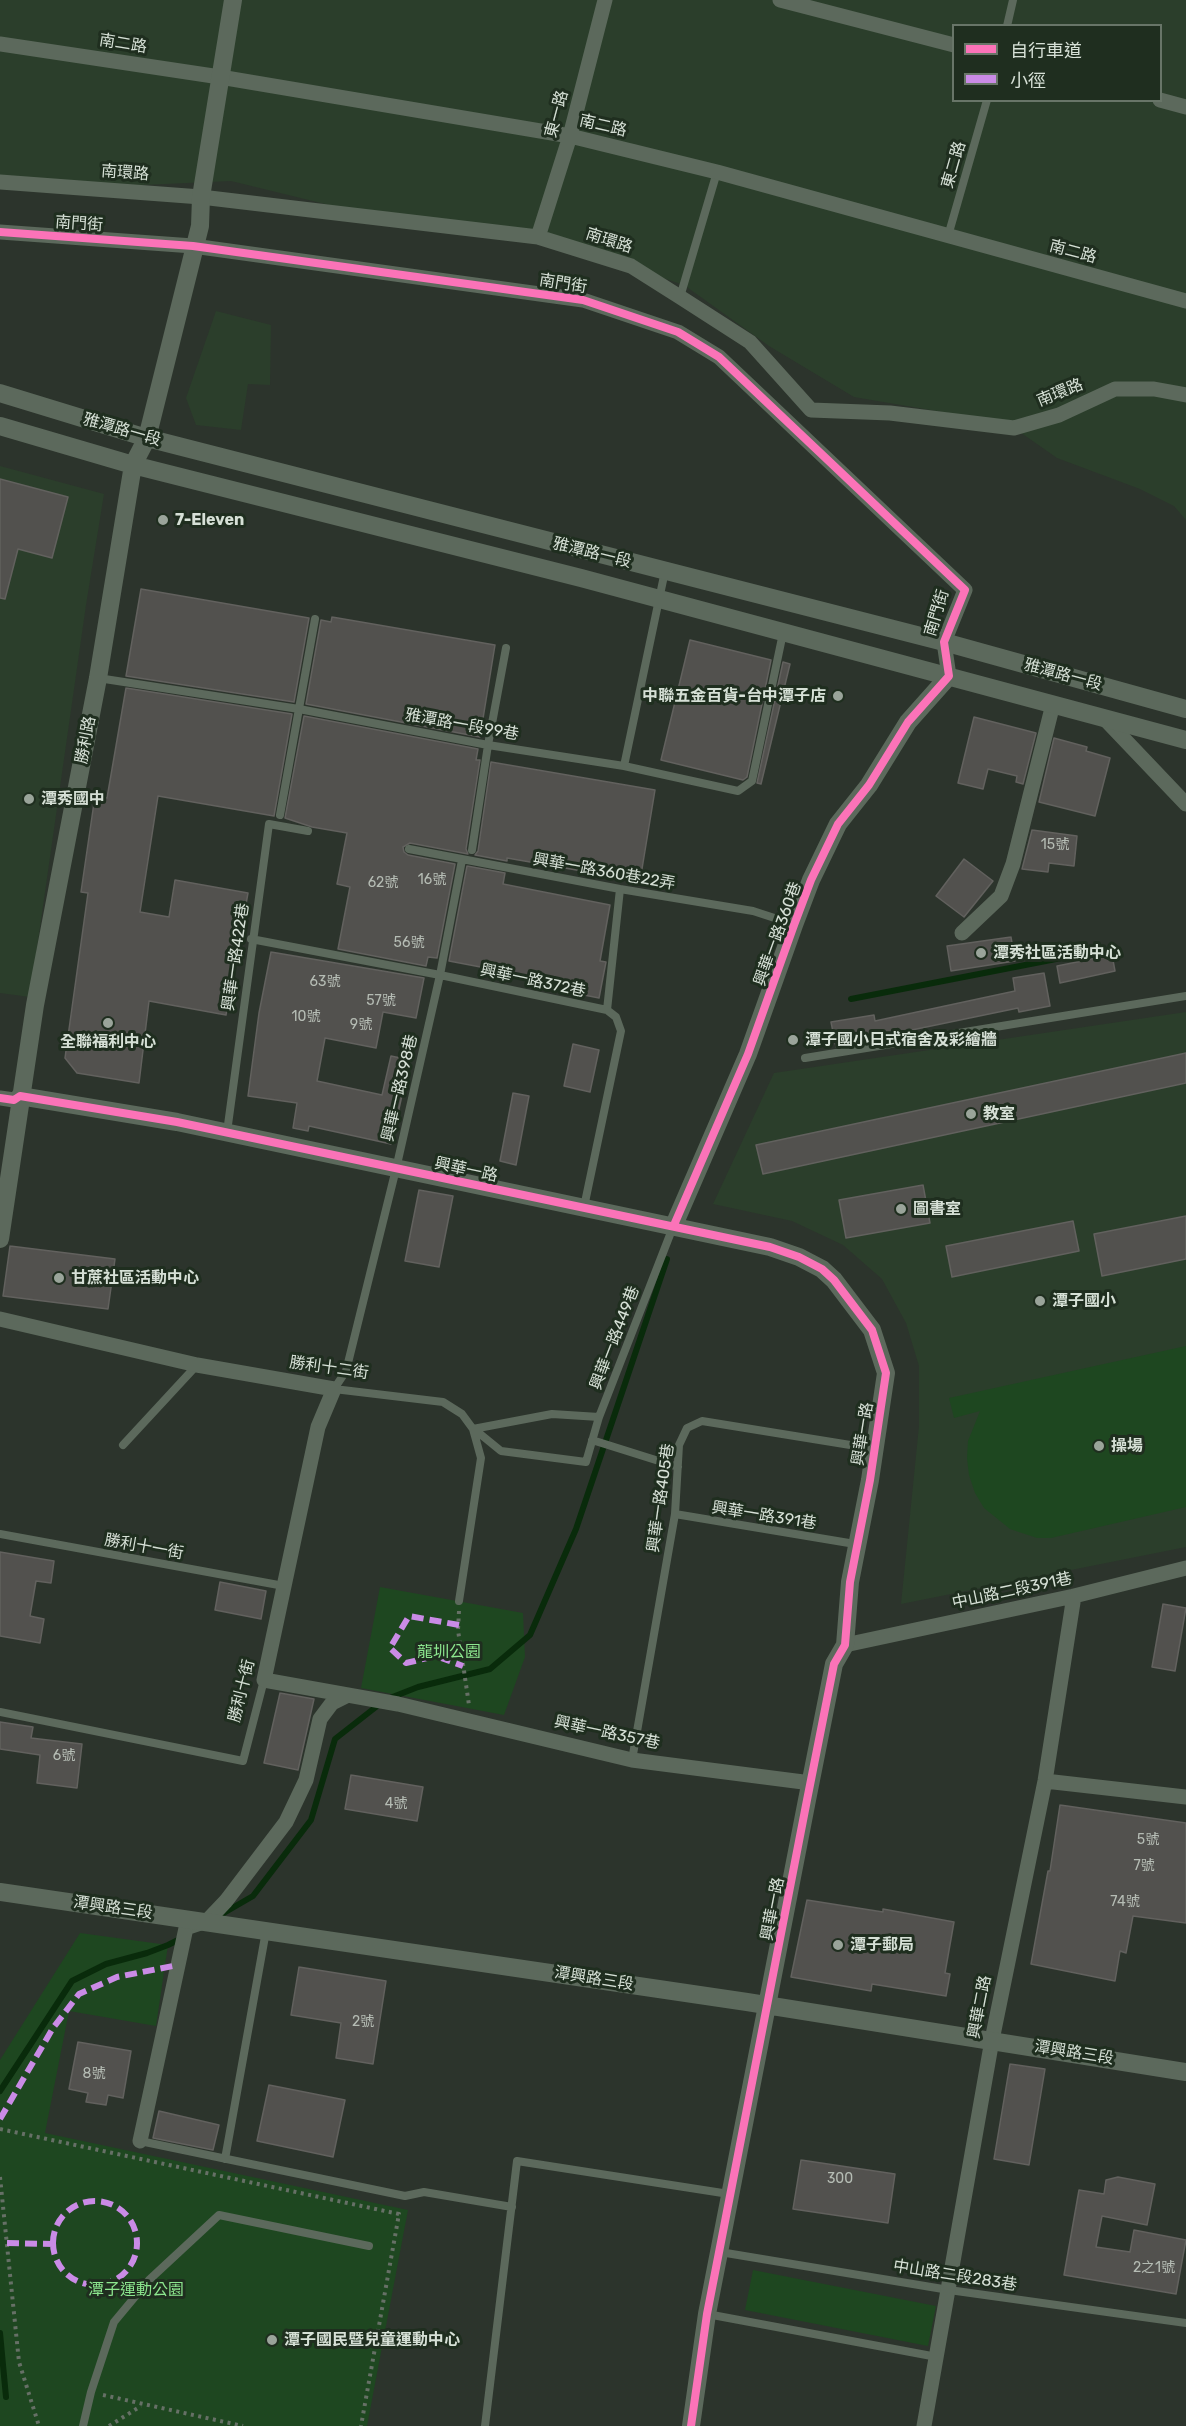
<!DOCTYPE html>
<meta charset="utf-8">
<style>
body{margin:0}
#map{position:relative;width:1186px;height:2426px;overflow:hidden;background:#2c342c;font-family:Rubik,"Noto Sans TC",sans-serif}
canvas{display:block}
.legend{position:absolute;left:952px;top:24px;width:210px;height:78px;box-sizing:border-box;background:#1f2e1f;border:2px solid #687568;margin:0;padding:8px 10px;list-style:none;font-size:18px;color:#d6e0d6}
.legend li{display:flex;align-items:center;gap:12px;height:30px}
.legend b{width:30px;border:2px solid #687568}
</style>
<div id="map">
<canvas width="1186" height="2426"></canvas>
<ul class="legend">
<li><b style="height:8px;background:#fb73b8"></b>自行車道</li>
<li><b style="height:8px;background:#ca8be6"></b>小徑</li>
</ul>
</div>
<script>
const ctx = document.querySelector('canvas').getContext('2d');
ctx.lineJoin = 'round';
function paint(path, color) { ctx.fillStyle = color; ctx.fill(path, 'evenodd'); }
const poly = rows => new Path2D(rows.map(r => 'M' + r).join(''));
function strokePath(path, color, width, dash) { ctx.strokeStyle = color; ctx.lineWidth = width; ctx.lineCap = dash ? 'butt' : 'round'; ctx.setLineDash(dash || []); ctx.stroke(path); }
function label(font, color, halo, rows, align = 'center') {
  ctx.font = font + ' Rubik,"Noto Sans TC",sans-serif'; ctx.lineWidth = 6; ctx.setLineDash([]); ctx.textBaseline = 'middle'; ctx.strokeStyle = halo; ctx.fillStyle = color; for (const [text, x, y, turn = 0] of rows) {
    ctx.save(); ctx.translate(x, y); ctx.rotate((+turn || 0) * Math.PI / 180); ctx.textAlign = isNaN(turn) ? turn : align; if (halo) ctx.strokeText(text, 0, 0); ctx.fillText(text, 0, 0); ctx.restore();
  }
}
paint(poly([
 [0,0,1186,0,1186,520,1174,506,1140,489,1057,458,1007,423,854,397,769,346,684,285,572,248,407,224,231,181,99,187,0,181],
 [954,26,1160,26,1160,100,954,100],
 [216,311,271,325,270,385,248,384,241,430,196,425,186,398],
 [0,466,104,494,86,605,30,997,0,993],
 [1186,1012,1186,1547,901,1604,919,1426,919,1366,906,1323,882,1279,843,1245,792,1221,713,1204,774,1073]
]), '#2b3e2b');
paint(poly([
 [1186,1346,1186,1507,1051,1538,1037,1538,1010,1529,984,1508,975,1493,969,1475,967,1458,968,1441,980,1411,954,1418,949,1398],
 [380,1587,523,1613,525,1657,504,1715,361,1688],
 [80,1933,168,1945,156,2026,69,2011,45,2133,408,2210,367,2426,0,2426,0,2060],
 [753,2270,936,2306,928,2346,745,2310]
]), '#1e4720');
strokePath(poly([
 [851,999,1102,950],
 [390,1698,418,1687,490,1669,530,1635,576,1529,667,1259],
 [222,1914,253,1896,311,1820,335,1739,381,1703],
 [0,2091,72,1981,106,1964,147,1953,168,1945,182,1938],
 [0,2333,6,2397]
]), '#092b0b', 6);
const building = poly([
 [0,479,68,497,52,558,18,549,5,599,0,598,0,479],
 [141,589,309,618,294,702,126,676,141,589],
 [332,617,495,645,480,737,306,704,321,620,331,622,332,617],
 [690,640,771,660,747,777,743,780,661,760,690,640],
 [783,662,790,664,761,784,757,783,783,662],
 [126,688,292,714,274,816,158,796,140,912,169,917,175,880,248,893,226,1015,149,1001,139,1083,77,1073,65,1058,88,893,81,892,95,796,107,798,126,688],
 [304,716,478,749,476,760,480,760,466,849,468,854,410,843,403,847,404,852,408,855,455,864,437,958,428,957,426,966,338,949,350,887,337,884,347,833,312,827,285,818,304,716],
 [974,717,1036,733,1023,784,1016,782,1017,776,988,769,983,789,958,783,974,717],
 [1054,738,1087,747,1086,751,1110,758,1095,816,1039,802,1054,738],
 [491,762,655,790,640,881,507,858,507,861,475,855,478,851,491,762],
 [1032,830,1077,836,1074,866,1049,863,1048,872,1022,869,1032,830],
 [964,859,993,881,964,917,936,896,964,859],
 [467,866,505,873,503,884,610,905,600,961,606,962,599,998,574,993,575,985,449,961,467,866],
 [1011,937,1015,961,951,971,947,946,1011,937],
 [271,952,424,978,416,1018,383,1012,376,1048,325,1038,317,1081,382,1095,391,1056,410,1060,391,1144,309,1126,308,1131,293,1128,297,1103,248,1096,259,1013,271,952],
 [1112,955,1115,971,1060,983,1057,966,1112,955],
 [1044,973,1050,1006,1019,1012,1018,1008,878,1037,878,1040,836,1047,831,1022,874,1015,875,1021,1015,991,1013,978,1044,973],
 [573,1044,599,1050,590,1092,564,1086,573,1044],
 [1186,1053,1186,1083,763,1174,756,1145,1186,1053],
 [513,1093,529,1096,516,1165,500,1161,513,1093],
 [923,1185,930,1223,846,1238,839,1200,923,1185],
 [419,1190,453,1196,439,1267,405,1261,419,1190],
 [1186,1216,1186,1259,1102,1276,1094,1234,1186,1216],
 [1073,1221,1079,1251,952,1277,946,1246,1073,1221],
 [10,1246,115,1259,108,1309,3,1296,10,1246],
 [0,1552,54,1561,51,1583,36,1581,30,1616,44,1619,40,1643,0,1636,0,1552],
 [220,1582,266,1591,261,1619,215,1610,220,1582],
 [1163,1604,1186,1608,1175,1671,1152,1667,1163,1604],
 [280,1693,314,1699,298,1770,264,1763,280,1693],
 [0,1722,33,1727,31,1738,82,1744,77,1788,37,1783,40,1755,0,1749,0,1722],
 [351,1775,423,1787,417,1821,345,1809,351,1775],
 [1060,1805,1186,1823,1186,1923,1133,1916,1126,1953,1120,1951,1115,1981,1031,1964,1048,1871,1050,1871,1060,1805],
 [807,1900,883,1912,883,1909,954,1922,945,1973,950,1974,946,1996,872,1984,871,1991,791,1977,807,1900],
 [299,1967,386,1981,373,2064,336,2058,341,2023,291,2015,299,1967],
 [78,2042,131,2051,123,2098,108,2095,106,2105,86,2102,88,2093,69,2089,78,2042],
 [1010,2064,1045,2069,1029,2165,994,2159,1010,2064],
 [269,2085,345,2100,333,2157,257,2141,269,2085],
 [159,2111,219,2125,213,2150,153,2138,159,2111],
 [801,2160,895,2174,888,2223,793,2209,801,2160],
 [1118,2177,1155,2184,1147,2225,1102,2216,1096,2247,1130,2252,1134,2230,1186,2240,1176,2294,1064,2275,1079,2190,1104,2194,1106,2180,1118,2177]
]);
paint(building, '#52514e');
strokePath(building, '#62615e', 1.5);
strokePath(poly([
 [459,1611,458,1630,469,1705],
 [0,2129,399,2214,361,2426],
 [0,2177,19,2362,39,2426],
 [103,2395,243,2426],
 [109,2426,141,2406]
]), '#667066', 4, [3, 4.5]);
strokePath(poly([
 [1007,26,1013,0],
 [948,236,987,100],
 [680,297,717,172],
 [98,678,299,709,488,745,624,766,665,571],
 [624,766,738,791,752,781,783,633],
 [280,815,315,619],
 [409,849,620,889,753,911,793,924],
 [472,850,488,745,506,648],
 [251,939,440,975,607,1010,616,1017,621,1031,584,1207],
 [607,1010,620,889],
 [805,1058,1186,996],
 [227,1132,269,824,308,831],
 [473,1429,552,1414,599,1417],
 [474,1429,501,1451,586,1462,599,1417,673,1227],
 [592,1440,678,1467],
 [123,1445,197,1365],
 [675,1514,849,1543],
 [0,1534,284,1586],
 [459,1601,481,1458,473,1429,462,1414,443,1402,334,1389,346,1371,396,1169,440,975,462,860],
 [0,1712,243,1761,264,1680],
 [632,1760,675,1514,679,1445,687,1428,702,1421,875,1449],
 [140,2141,405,2196,424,2192,512,2207],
 [225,2159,266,1931],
 [720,2252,949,2290,1186,2323],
 [707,2314,937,2357],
 [83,2426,91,2392,114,2322,149,2280,219,2215,369,2246],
 [485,2426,517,2161,729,2194]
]), '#5c695c', 8);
strokePath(poly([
 [780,0,954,45],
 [0,44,220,77,570,136,717,172,1186,301],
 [1160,100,1186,107],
 [0,182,201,197,538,237,631,266,680,297,750,342,811,410,890,413,1014,428,1059,415,1115,389,1154,389,1186,395],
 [0,232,193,246,583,300,678,332,719,357,965,590,944,642,949,676],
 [538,237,570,136,605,0],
 [1104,718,1186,804],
 [962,933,1001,896,1013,864,1053,704],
 [0,1098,14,1100,20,1096],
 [0,1319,197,1365,334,1389,318,1427,264,1680,398,1704,632,1760,811,1783],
 [845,1645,1074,1596,1186,1568],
 [1045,1781,1186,1797],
 [140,2141,186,1928,207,1921,226,1901,286,1822,306,1780,320,1719,332,1703,348,1695],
 [924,2426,992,2040,1045,1781,1074,1596]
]), '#5c695c', 15);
strokePath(poly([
 [0,393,147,438,944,642,1186,709],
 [0,426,133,465,581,578,1186,740],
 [20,1096,177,1122,770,1247,799,1257,822,1269,834,1280,872,1330,886,1373,870,1480,850,1582,845,1645,834,1664,807,1800,707,2314,691,2426],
 [674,1225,748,1054,794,925,811,880,838,824,869,785,908,722,949,676],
 [0,1239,35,1005,98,678,133,465,147,438,200,226,201,197,233,0],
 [0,1892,747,2002,1186,2072]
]), '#5c695c', 18);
strokePath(poly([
 [459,1625,409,1616,390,1648,406,1663,436,1656,463,1666],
 [0,2119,53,2028,79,1994,117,1977,178,1965],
 '53 2243a42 42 0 1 1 84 0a42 42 0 1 1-84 0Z',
 [7,2243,53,2244]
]), '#ca8be6', 6, [12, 6]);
strokePath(poly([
 [0,232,193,246,583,300,678,332,719,357,965,590,944,642,949,676,908,722,869,785,838,824,811,880,794,925,748,1054,674,1225],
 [0,1098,14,1100,20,1096,177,1122,770,1247,799,1257,822,1269,834,1280,872,1330,886,1373,870,1480,850,1582,845,1645,834,1664,807,1800,707,2314,691,2426]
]), '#fb73b8', 8);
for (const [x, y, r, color] of [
 [163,520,6,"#9aa49a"],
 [838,696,6,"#9aa49a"],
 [29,799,6,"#9aa49a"],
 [981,953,6,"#9aa49a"],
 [108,1023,6,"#9aa49a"],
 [793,1040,6,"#9aa49a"],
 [971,1114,6,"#9aa49a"],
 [901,1209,6,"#9aa49a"],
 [59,1278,6,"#9aa49a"],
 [1040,1301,6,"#9aa49a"],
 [1099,1446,6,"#9aa49a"],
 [838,1945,6,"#9aa49a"],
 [272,2340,6,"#9aa49a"]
]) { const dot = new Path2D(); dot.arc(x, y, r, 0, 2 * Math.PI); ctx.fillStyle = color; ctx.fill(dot); strokePath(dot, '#1f2e1f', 2); }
label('14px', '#b5bcb4', null, [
 ["15號",1055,845],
 ["16號",432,880],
 ["62號",383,883],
 ["56號",409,943],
 ["63號",325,982],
 ["57號",381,1001],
 ["10號",306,1017],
 ["9號",361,1025],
 ["6號",64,1756],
 ["4號",396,1804],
 ["5號",1148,1840],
 ["7號",1144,1866],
 ["74號",1125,1902],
 ["2號",363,2022],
 ["8號",94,2074],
 ["300",840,2179],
 ["2之1號",1154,2268]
]);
label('16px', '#d6e0d6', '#1f2e1f', [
 ["南二路",123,44,9],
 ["東一路",557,114,-75],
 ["南二路",603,126,13],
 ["東二路",954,165,-74],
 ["南環路",125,173,4],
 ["南門街",79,224,4],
 ["南環路",609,241,18],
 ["南二路",1073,252,15],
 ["南門街",563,284,9],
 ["南環路",1060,393,-22],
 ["雅潭路一段",122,430,16],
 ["雅潭路一段",592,553,14],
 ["南門街",937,613,-73],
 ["雅潭路一段",1063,675,15],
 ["雅潭路一段99巷",462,725,10],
 ["勝利路",86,740,-79],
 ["興華一路360巷22弄",604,872,10],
 ["興華一路360巷",778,934,-70],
 ["興華一路422巷",236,957,-82],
 ["興華一路372巷",533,981,12],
 ["興華一路398巷",400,1088,-77],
 ["興華一路",466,1170,12],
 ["興華一路449巷",615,1338,-69],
 ["勝利十二街",329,1368,8],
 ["興華一路",863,1434,-81],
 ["興華一路405巷",661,1498,-82],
 ["興華一路391巷",764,1516,9],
 ["勝利十一街",144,1547,10],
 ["中山路二段391巷",1012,1591,-12],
 ["勝利十街",242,1691,-76],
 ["興華一路357巷",607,1733,12],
 ["潭興路三段",113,1908,8],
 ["興華一路",773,1909,-79],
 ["潭興路三段",594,1979,9],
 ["興華二路",980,2007,-79],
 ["潭興路三段",1074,2053,9],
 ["中山路二段283巷",955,2276,9]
]);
label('bold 16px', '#d6e0d6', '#1f2e1f', [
 ["7-Eleven",175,520],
 ["中聯五金百貨-台中潭子店",826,696,"right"],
 ["潭秀國中",41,799],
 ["潭秀社區活動中心",993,953],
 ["潭子國小日式宿舍及彩繪牆",805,1040],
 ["全聯福利中心",108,1042,"center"],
 ["教室",983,1114],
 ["圖書室",913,1209],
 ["甘蔗社區活動中心",71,1278],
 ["潭子國小",1052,1301],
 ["操場",1111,1446],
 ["潭子郵局",850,1945],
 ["潭子國民暨兒童運動中心",284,2340]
], 'left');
label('16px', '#8ce68e', '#1f2e1f', [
 ["龍圳公園",449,1652],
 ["潭子運動公園",136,2290]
]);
</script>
